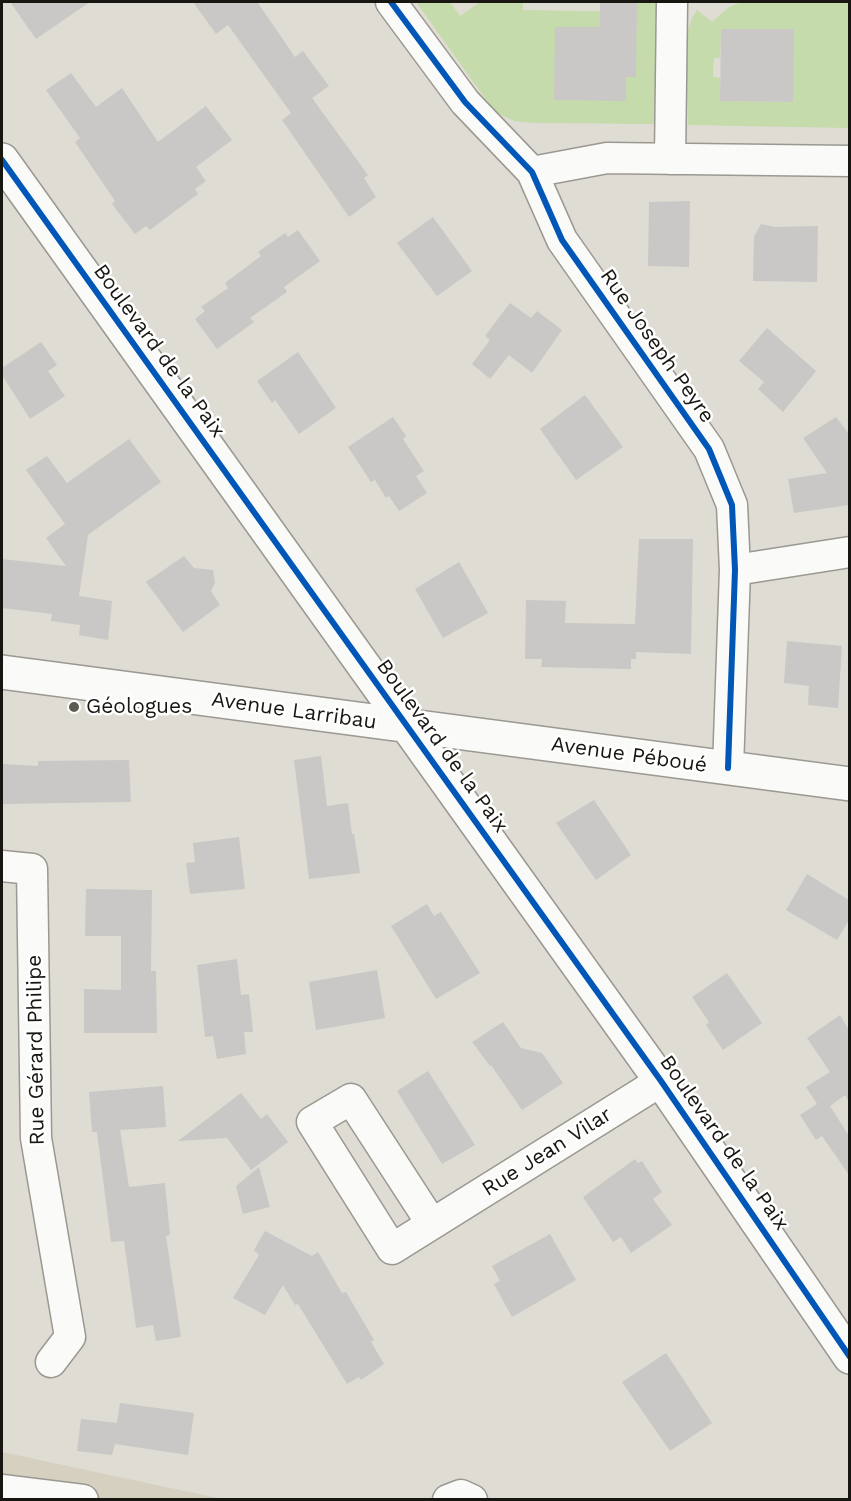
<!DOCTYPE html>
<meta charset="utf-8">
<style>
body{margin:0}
#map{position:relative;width:851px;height:1501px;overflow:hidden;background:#dfdcd3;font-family:"Work Sans",sans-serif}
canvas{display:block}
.frame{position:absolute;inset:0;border:3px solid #181611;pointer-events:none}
</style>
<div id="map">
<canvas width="851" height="1501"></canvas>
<div class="frame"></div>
</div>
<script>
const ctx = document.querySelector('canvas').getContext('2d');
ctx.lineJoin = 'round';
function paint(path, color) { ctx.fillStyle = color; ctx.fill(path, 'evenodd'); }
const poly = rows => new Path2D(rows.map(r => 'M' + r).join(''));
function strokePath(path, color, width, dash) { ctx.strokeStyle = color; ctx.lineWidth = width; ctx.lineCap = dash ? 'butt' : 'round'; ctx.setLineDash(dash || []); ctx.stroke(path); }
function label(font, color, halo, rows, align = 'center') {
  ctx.font = font + ' "Work Sans",sans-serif'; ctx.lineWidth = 5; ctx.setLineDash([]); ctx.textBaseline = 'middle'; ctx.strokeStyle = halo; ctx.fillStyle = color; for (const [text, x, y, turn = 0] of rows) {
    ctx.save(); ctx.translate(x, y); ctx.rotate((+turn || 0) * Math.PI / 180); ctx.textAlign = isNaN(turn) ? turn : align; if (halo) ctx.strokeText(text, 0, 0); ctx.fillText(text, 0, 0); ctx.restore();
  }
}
paint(poly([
 [2,1452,222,1499,2,1500]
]), '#d6d0c1');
paint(poly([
 [416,2,450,2,460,16,480,2,523,2,523,10,636,12,637,2,656,2,659,12,658,124,535,123,514,121,495,112],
 [742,2,849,2,849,128,688,125,686,35,693,16,697,10,712,22,729,7],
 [721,29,793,30,792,102,721,101,720,78,713,77,714,58,720,58]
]), '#c5dbab');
paint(poly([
 [10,2,90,2,36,39],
 [193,2,260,2,258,3,295,57,303,51,329,86,312,98,368,175,364,178,376,197,349,217,282,120,291,113,228,25,216,34],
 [600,2,637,2,636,77,626,77,626,101,554,100,555,27,600,27],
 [721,29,794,29,793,102,720,101],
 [71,73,96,107,122,88,158,142,206,106,232,140,196,167,206,181,195,189,198,194,150,230,146,226,135,234,112,204,115,201,75,142,80,138,46,90],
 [690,201,689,267,648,266,649,202],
 [433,217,472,271,437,296,397,243],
 [761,224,774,227,818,226,817,282,753,281,754,237],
 [298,230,320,261,284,287,287,292,250,318,254,322,217,349,195,319,205,311,201,307,228,288,225,283,261,256,258,252,285,233,288,237],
 [510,303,531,318,537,311,562,330,532,373,509,355,490,379,472,364,490,340,485,336],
 [767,328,816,371,783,412,758,389,764,382,739,361],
 [41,342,57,365,48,371,65,396,30,419,2,375,2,368],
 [298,352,336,408,299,434,275,400,272,403,257,381],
 [585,395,623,447,576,480,540,429],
 [393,417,406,436,403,439,424,471,416,476,427,493,399,511,389,496,386,498,375,480,371,482,348,447],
 [836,417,849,434,849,505,794,513,788,479,827,473,803,438],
 [129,439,161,482,88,535,79,596,112,601,108,640,79,635,80,625,51,621,52,614,2,608,2,559,66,566,46,538,65,524,26,470,47,456,67,483],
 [639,539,693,539,691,654,636,652,636,659,631,659,631,669,541,667,542,659,525,659,526,600,566,601,565,623,635,624],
 [184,556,194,568,213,570,215,583,211,591,220,605,183,632,146,582],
 [459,562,488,613,443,638,415,589],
 [787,641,842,646,838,708,808,705,809,686,784,683],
 [321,756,327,806,348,803,352,834,354,834,360,873,309,879,294,760],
 [129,760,131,802,2,804,2,764,38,766,38,761],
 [594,800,631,855,596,880,556,823],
 [239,837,245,889,190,894,186,863,195,862,193,843],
 [807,874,849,900,849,920,837,940,786,910],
 [86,889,152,890,151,971,156,971,157,1033,84,1033,84,989,121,990,121,936,85,936],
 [427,904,434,916,441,912,480,973,436,999,391,926],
 [237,959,241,995,249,994,253,1032,244,1032,246,1054,217,1059,213,1036,205,1037,197,965],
 [377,970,385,1018,316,1030,309,982],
 [727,973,762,1023,723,1050,706,1025,709,1022,692,997],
 [840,1015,849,1030,849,1102,845,1095,830,1106,849,1136,849,1175,822,1136,816,1140,800,1115,817,1104,806,1087,830,1072,807,1038],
 [503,1022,521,1048,542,1053,563,1083,522,1110,491,1065,490,1066,472,1042],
 [428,1071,475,1145,442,1164,397,1091],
 [163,1086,166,1127,120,1130,129,1187,165,1183,170,1235,166,1236,181,1337,156,1341,153,1325,136,1328,124,1241,111,1242,97,1132,92,1132,89,1092],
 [241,1093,261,1119,267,1114,288,1142,251,1170,227,1138,178,1141],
 [635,1159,638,1163,642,1161,662,1192,653,1199,672,1225,631,1253,621,1237,613,1242,583,1197],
 [259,1167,270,1207,243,1214,236,1186],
 [265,1231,312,1256,318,1252,342,1293,346,1292,374,1340,371,1342,384,1364,361,1380,359,1377,347,1384,298,1304,295,1305,283,1285,265,1315,233,1298,259,1255,254,1250],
 [550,1234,576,1280,512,1317,494,1284,500,1281,492,1266],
 [666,1353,712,1423,670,1451,622,1382],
 [120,1403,194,1413,188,1455,115,1444,112,1455,77,1451,81,1419,117,1423]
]), '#c9c8c6');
const street = poly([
 [391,2,465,102,532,172,562,240,709,449,732,505,735,570,728,768],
 [670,159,672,2],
 [532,172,607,158,850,161],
 [735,570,850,552],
 [2,866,32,869,36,1138,70,1337,51,1362],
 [432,1224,392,1249,312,1122,351,1099,432,1224,661,1081],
 [2,1490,83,1500],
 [448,1500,461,1495,472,1500]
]);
const secondary = poly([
 [2,160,661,1081,850,1357],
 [2,672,850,784]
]);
strokePath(street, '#9a9891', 33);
strokePath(secondary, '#9a9891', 36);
strokePath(street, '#fafaf8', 30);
strokePath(secondary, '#fafaf8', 33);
strokePath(poly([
 [391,2,465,102,532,172,562,240,709,449,732,505,735,570,728,768],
 [2,160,661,1081,850,1357]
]), '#0057b8', 6);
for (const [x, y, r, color] of [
 [74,707,6,"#5e5b55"]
]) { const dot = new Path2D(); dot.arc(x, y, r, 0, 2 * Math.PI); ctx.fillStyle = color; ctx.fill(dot); strokePath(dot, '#fff', 2); }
label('21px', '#181611', '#fff', [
 ["Rue Joseph Peyre",657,346,55],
 ["Boulevard de la Paix",159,351,54],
 ["Avenue Larribau",294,711,8],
 ["Boulevard de la Paix",442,746,54],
 ["Avenue Péboué",629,755,8],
 ["Rue Gérard Philipe",36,1050,-91],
 ["Boulevard de la Paix",724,1143,55],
 ["Rue Jean Vilar",547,1152,-32]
]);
label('21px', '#181611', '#fff', [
 ["Géologues",86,707]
], 'left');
</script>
